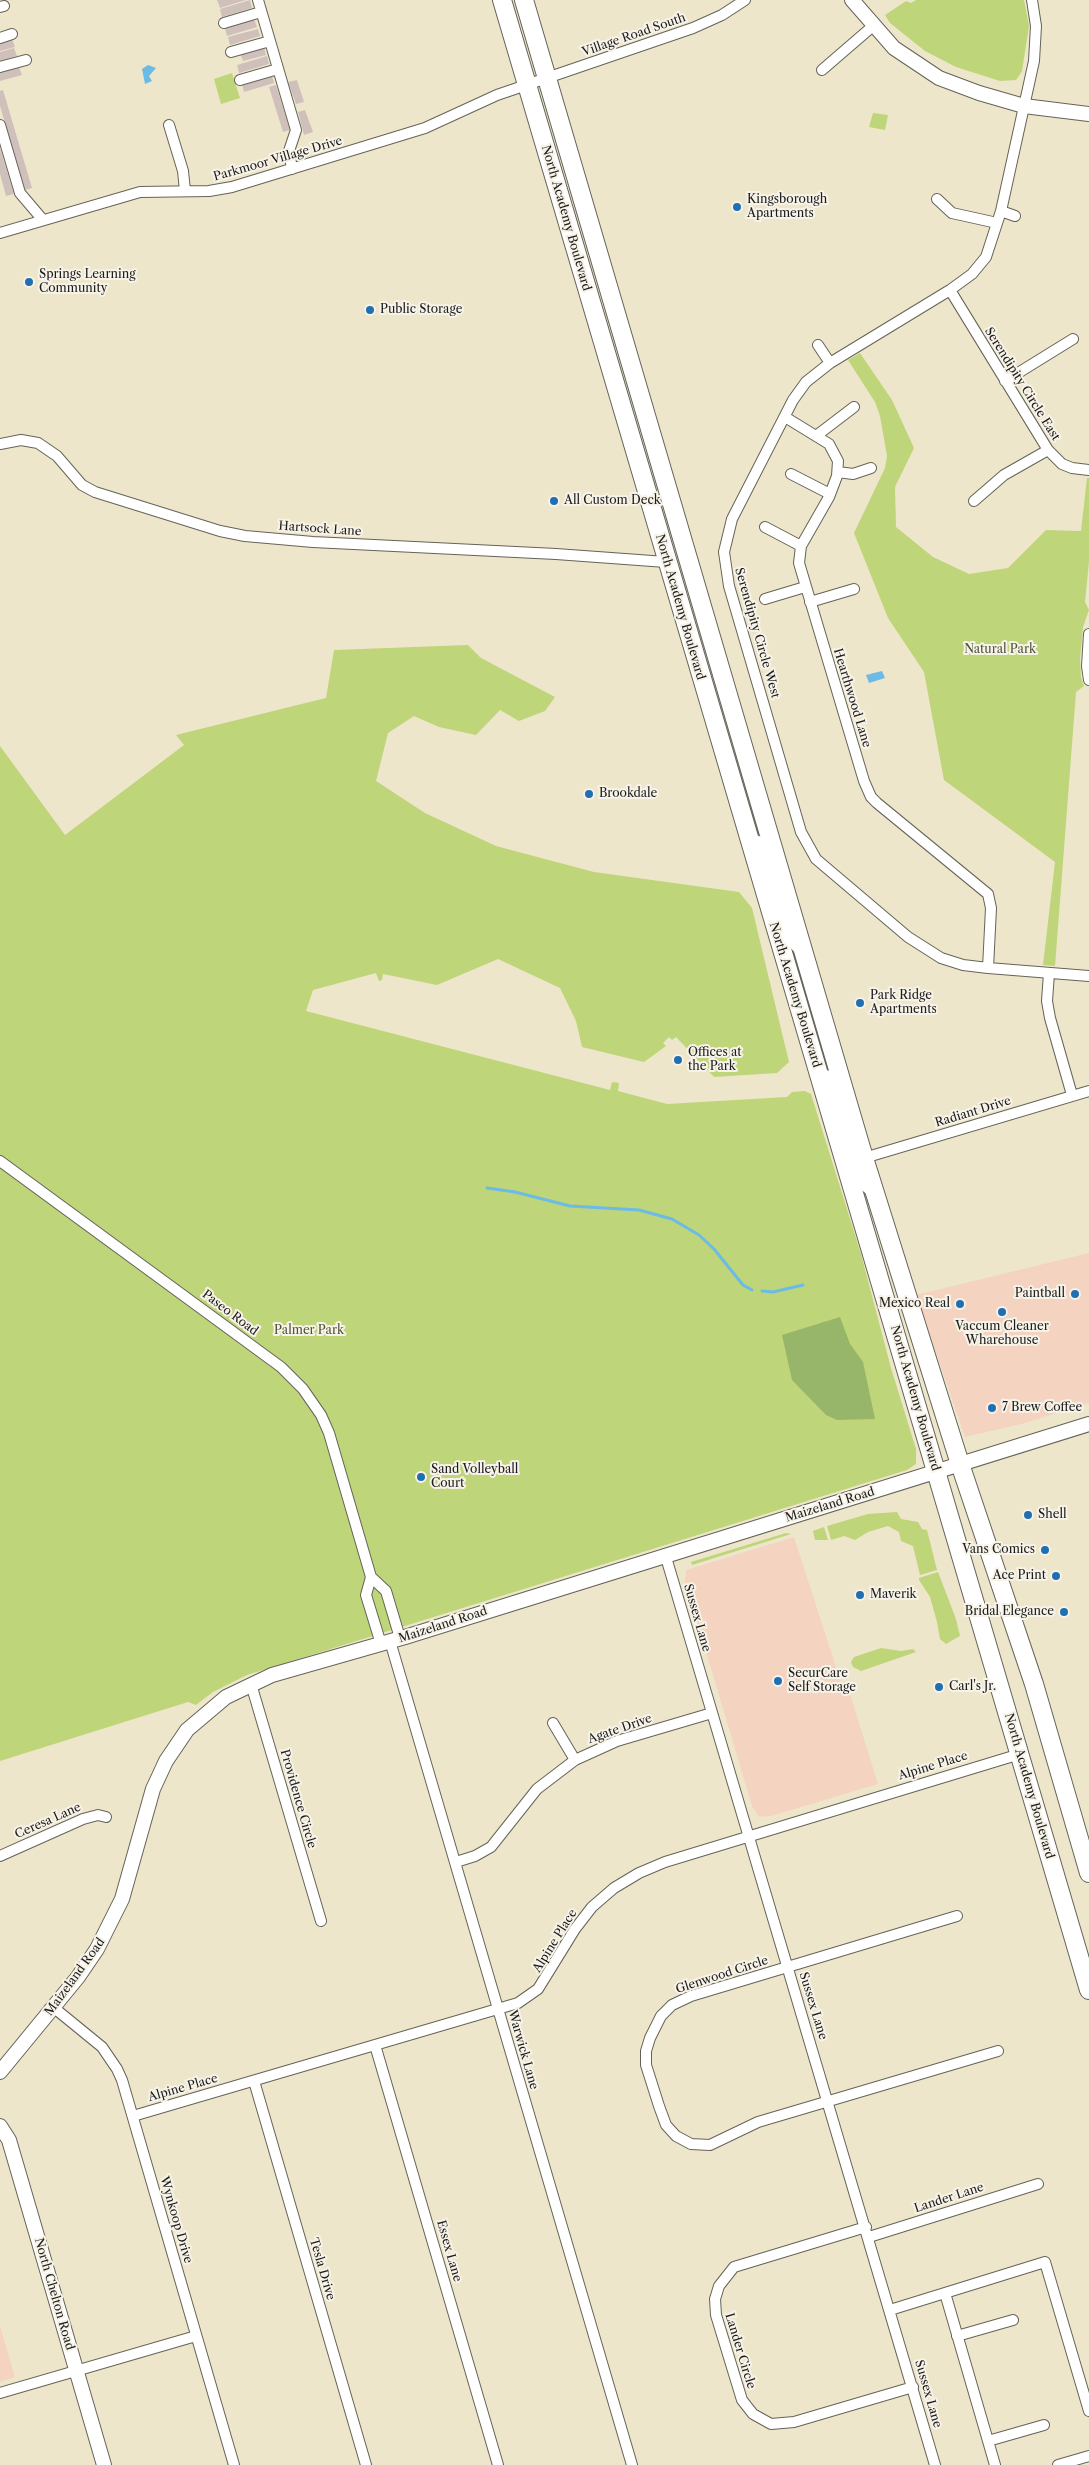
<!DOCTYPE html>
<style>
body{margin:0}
canvas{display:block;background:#ede6ca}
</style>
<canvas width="1089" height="2465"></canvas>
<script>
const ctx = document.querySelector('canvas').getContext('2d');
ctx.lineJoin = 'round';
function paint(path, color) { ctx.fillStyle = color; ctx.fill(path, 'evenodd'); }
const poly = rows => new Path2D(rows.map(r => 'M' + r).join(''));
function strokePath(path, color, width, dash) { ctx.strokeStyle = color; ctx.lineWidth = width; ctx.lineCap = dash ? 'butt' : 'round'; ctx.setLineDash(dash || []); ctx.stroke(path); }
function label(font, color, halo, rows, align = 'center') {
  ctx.font = font + ' "Libre Caslon Text",serif'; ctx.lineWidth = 4; ctx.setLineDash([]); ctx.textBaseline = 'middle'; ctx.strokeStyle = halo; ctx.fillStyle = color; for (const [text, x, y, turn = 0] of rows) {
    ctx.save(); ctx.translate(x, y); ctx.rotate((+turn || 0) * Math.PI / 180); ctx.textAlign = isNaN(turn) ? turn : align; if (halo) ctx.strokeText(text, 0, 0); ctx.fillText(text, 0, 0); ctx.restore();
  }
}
paint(poly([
 [1089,1253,1089,1403,1025,1423,965,1437,916,1295],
 [794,1537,844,1692,849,1691,878,1784,771,1816,759,1817,752,1806,685,1581,686,1570],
 [0,2326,15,2377,0,2382]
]), '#f4d3c1');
paint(poly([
 [217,0,246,0,220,8],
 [250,0,252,8,222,17,220,9],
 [254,19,257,27,227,36,225,28],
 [258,29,260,36,230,45,228,37],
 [12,39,15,47,0,51,0,42],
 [264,47,266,55,243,61,240,53],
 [14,48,17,56,0,61,0,52],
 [267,56,269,64,239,73,237,65],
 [19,67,22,75,0,81,0,73],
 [272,76,274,83,244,92,242,84],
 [297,80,304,102,296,104,288,82],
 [276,85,290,130,283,132,269,87],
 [3,90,32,188,25,190,0,106,0,91],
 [305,110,313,132,304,135,298,112],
 [0,148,14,194,6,196,0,174]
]), '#d0c0bc');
paint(poly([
 [916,0,1024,0,1029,26,1022,71,1016,80,1000,81,956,67,925,51,890,23,885,15,906,1,911,3],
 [232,73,240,98,221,104,214,79],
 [873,113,888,115,885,130,869,127],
 [860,353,892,400,914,448,895,487,896,527,933,557,969,574,1008,568,1046,530,1081,531,1087,478,1089,478,1089,562,1085,602,1089,610,1083,627,1080,659,1081,677,1084,686,1076,692,1055,966,1043,965,1055,862,944,780,924,672,888,618,854,533,885,468,887,456,880,416,875,402,848,360],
 [468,645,481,658,555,697,545,711,519,721,500,710,476,735,439,727,414,716,388,733,376,781,425,813,496,846,594,872,739,892,752,908,789,1062,777,1073,714,1077,676,1037,672,1040,669,1037,663,1043,666,1046,644,1062,582,1047,576,1021,560,988,498,959,437,985,383,974,382,980,379,981,376,973,313,990,306,1011,610,1090,612,1082,619,1083,618,1091,667,1104,787,1097,792,1092,805,1091,811,1094,861,1254,891,1368,916,1449,916,1464,907,1470,247,1675,213,1692,196,1705,188,1702,0,1761,0,746,65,835,184,745,176,735,326,698,334,650],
 [897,1512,901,1519,918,1522,922,1529,927,1530,937,1570,920,1575,913,1546,901,1541,899,1532,888,1526,868,1532,855,1540,844,1536,831,1540,827,1526,868,1514],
 [824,1527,828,1540,815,1540,813,1531],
 [786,1533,791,1534,692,1565,691,1562],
 [938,1572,956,1619,960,1636,946,1644,940,1639,937,1622,930,1597,919,1580,919,1578],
 [881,1648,901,1651,913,1649,916,1652,861,1671,853,1667,851,1662,854,1657]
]), '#bfd579');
paint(poly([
 [840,1317,850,1344,863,1362,875,1419,837,1420,826,1415,792,1380,782,1335]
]), '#97b669');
paint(poly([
 [148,65,156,68,149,76,152,81,145,84,142,69],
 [882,671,885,678,869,683,866,675]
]), '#6cbbe6');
strokePath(poly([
 [487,1188,515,1192,570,1206,639,1210,672,1219,699,1235,714,1249,743,1285,752,1290],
 [762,1291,773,1292,803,1285]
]), '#6cbbe6', 3);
const street = poly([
 [258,0,296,130,289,151,292,169],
 [1032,0,1036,26,1034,61,1001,211,986,257,972,274,950,290,830,363,806,382,793,400,732,519,724,552,729,586,801,832,816,859,908,937,941,958,963,965,988,968,1089,976],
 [0,7,4,6],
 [224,23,261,12],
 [0,38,12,34],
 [231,52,270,41],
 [0,67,26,60],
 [822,70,873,26],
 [240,80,278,69],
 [0,125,20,193,43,220],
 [169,125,183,171,185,191],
 [937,199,952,213,997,223],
 [1001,211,1015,216],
 [0,233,140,192,209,191,232,187,425,128,497,95,693,28,722,15,745,0],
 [950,290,1048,450,1062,464,1072,468,1089,470],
 [818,345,830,363],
 [1005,381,1073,339],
 [785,417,829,444,838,461,837,476,829,497,801,546,799,563,864,781,871,797,877,803,988,894,991,908,988,968],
 [816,436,854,407],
 [0,444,21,440,38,443,57,456,82,485,95,492,220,531,245,536,313,542,556,554,666,562],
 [838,472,853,474,871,468],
 [791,474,830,494],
 [974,501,1004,475,1048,450],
 [765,527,801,546],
 [765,599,805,587],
 [810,602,854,589],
 [1089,634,1087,666,1089,680],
 [1049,973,1047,1001,1050,1018,1072,1095],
 [864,1158,1089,1091],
 [0,1161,281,1367,303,1389,321,1415,329,1433,371,1577,386,1591,400,1638],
 [665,1554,935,2465],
 [371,1577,366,1595,381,1644],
 [390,1641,632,2465],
 [251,1684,321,1921],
 [553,1723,575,1760],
 [0,1856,83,1819,98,1815,106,1817],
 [456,1862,475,1856,491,1847,537,1789,575,1760,617,1741,712,1713],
 [957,1916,691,1996,672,2005,661,2016,650,2038,646,2051,646,2065,659,2106,666,2125,676,2136,691,2144,710,2145,758,2122,998,2051],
 [53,2007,102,2047,117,2069,122,2080,234,2465],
 [375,2045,498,2465],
 [254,2081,366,2465],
 [133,2116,518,2003,538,1989,575,1929,592,1907,614,1888,639,1873,665,1862,1020,1754],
 [866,2227,734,2267,719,2286,715,2299,716,2315,742,2400,753,2414,771,2424,794,2422,913,2387],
 [869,2237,1038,2184],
 [945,2293,995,2465],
 [890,2310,1045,2262,1089,2411],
 [957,2336,1013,2320],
 [0,2393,196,2336],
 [988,2441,1044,2425],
 [1058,2465,1089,2456]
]);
const secondary = poly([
 [852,0,894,48,939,78,979,93,1024,106,1089,114],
 [0,2072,78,1977,97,1949,122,1899,153,1789,166,1761,187,1730,226,1697,272,1675,405,1637,1089,1424],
 [0,2126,9,2140,104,2465]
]);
const primary = poly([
 [749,840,763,846,791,938,801,948],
 [820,1076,827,1078,833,1088,858,1170,864,1182,871,1188]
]);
const highway = poly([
 [502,0,1089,1990],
 [524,0,864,1158,960,1464,1034,1684,1089,1873]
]);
strokePath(street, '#656359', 12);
strokePath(secondary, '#656359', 16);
strokePath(primary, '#656359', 18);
strokePath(highway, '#656359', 20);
strokePath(street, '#fff', 10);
strokePath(secondary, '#fff', 14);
strokePath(primary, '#fff', 15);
strokePath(highway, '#fff', 18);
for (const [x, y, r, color] of [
 [737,207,5,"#1f6fb2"],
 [29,282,5,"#1f6fb2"],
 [370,310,5,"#1f6fb2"],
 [554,501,5,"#1f6fb2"],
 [589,794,5,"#1f6fb2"],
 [860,1003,5,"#1f6fb2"],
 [678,1060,5,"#1f6fb2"],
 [1075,1294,5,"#1f6fb2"],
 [960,1304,5,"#1f6fb2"],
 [1002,1312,5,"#1f6fb2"],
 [992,1408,5,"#1f6fb2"],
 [421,1477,5,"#1f6fb2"],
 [1028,1515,5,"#1f6fb2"],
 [1045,1550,5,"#1f6fb2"],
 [1056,1576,5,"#1f6fb2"],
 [860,1595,5,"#1f6fb2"],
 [1064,1612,5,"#1f6fb2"],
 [778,1681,5,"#1f6fb2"],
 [939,1687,5,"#1f6fb2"]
]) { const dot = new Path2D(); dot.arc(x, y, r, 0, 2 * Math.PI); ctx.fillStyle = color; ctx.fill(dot); strokePath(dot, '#f7f3e8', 2); }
label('12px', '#1c1c1c', '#f7f3e8', [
 ["Village Road South",634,35,-19],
 ["Parkmoor Village Drive",278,159,-16],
 ["North Academy Boulevard",566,218,74],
 ["Serendipity Circle East",1022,384,58],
 ["Hartsock Lane",320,529,4],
 ["North Academy Boulevard",680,607,74],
 ["Serendipity Circle West",757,633,74],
 ["Hearthwood Lane",852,698,73],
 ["North Academy Boulevard",795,995,73],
 ["Radiant Drive",973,1112,-17],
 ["Paseo Road",230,1313,37],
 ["North Academy Boulevard",915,1398,74],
 ["Maizeland Road",830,1505,-17],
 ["Sussex Lane",697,1618,74],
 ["Maizeland Road",443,1625,-18],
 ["Agate Drive",620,1729,-19],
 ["Alpine Place",933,1766,-17],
 ["North Academy Boulevard",1029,1786,74],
 ["Providence Circle",298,1799,74],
 ["Ceresa Lane",48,1821,-24],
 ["Alpine Place",555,1941,-58],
 ["Glenwood Circle",722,1975,-18],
 ["Maizeland Road",75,1977,-54],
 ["Sussex Lane",813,2006,73],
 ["Warwick Lane",523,2050,74],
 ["Alpine Place",183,2088,-16],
 ["Lander Lane",949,2198,-18],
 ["Wynkoop Drive",176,2220,74],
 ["Essex Lane",449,2251,74],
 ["Tesla Drive",322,2269,74],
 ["North Chelton Road",54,2294,74],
 ["Lander Circle",740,2351,73],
 ["Sussex Lane",928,2394,74]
]);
label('12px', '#1c1c1c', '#f7f3e8', [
 ["Kingsborough",747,200],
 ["Apartments",747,214],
 ["Springs Learning",39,275],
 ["Community",39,289],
 ["Public Storage",380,310],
 ["All Custom Deck",564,501],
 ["Brookdale",599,794],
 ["Park Ridge",870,996],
 ["Apartments",870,1010],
 ["Offices at",688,1053],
 ["the Park",688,1067],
 ["Paintball",1065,1294,"right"],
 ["Mexico Real",950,1304,"right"],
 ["Vaccum Cleaner",1002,1327,"center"],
 ["Wharehouse",1002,1341,"center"],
 ["7 Brew Coffee",1002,1408],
 ["Sand Volleyball",431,1470],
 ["Court",431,1484],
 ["Shell",1038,1515],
 ["Vans Comics",1035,1550,"right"],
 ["Ace Print",1046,1576,"right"],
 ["Maverik",870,1595],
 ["Bridal Elegance",1054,1612,"right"],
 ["SecurCare",788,1674],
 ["Self Storage",788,1688],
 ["Carl's Jr.",949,1687]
], 'left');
label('12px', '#4d5438', '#f7f3e8', [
 ["Natural Park",1000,650],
 ["Palmer Park",309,1331]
]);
</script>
